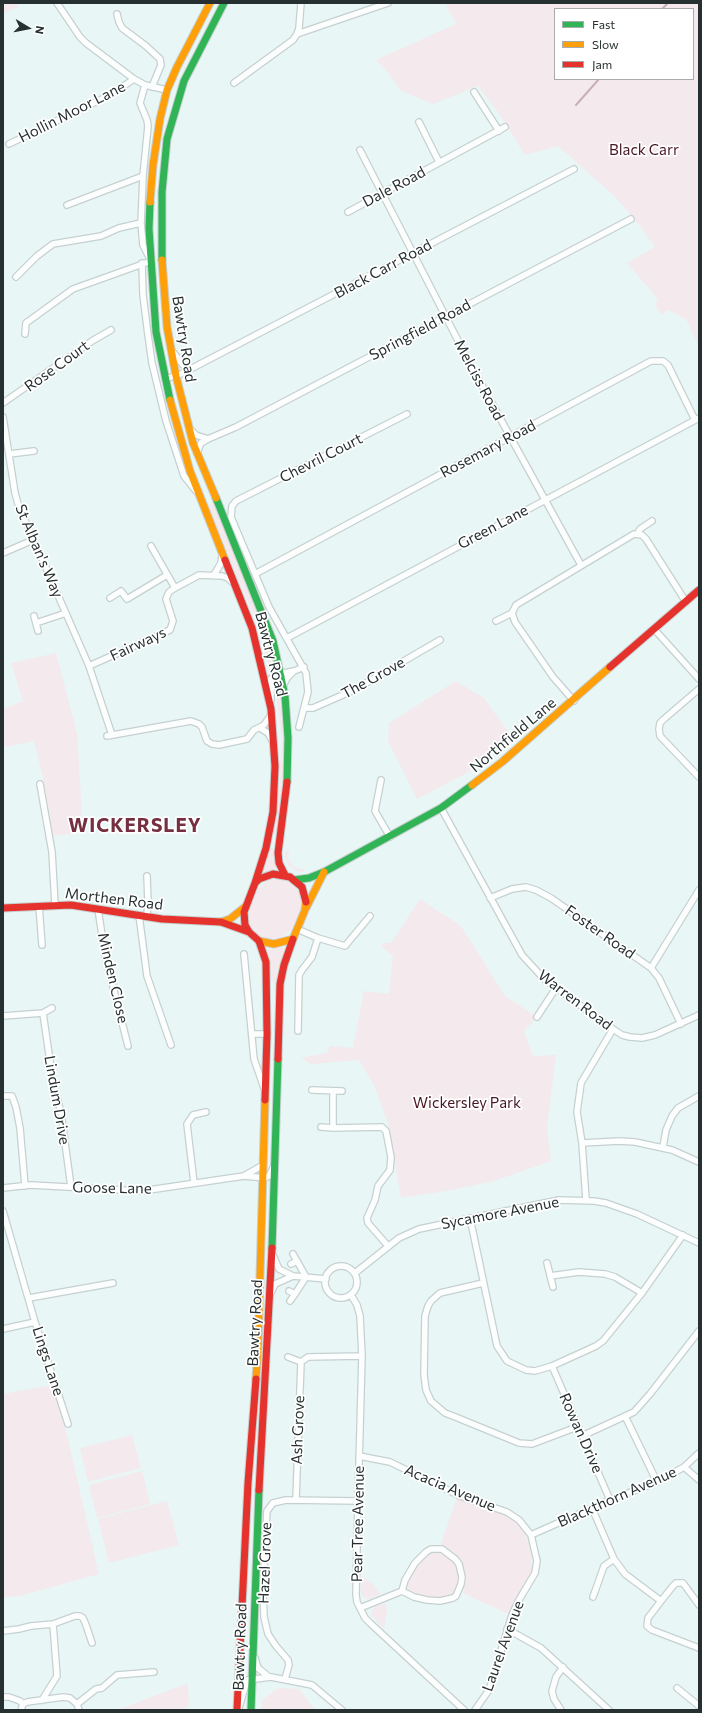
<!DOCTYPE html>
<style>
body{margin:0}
#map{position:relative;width:702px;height:1713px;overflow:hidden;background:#e9f6f6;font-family:Commissioner,sans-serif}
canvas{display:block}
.frame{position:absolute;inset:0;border:4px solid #273030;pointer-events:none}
.legend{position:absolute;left:554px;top:8px;width:140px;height:72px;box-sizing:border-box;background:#fff;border:1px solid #a9acac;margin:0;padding:5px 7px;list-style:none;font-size:12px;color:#273030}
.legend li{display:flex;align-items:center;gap:8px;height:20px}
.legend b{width:20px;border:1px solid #a9acac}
.north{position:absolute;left:8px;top:8px;width:40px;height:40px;-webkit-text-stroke:3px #fff;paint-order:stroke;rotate:100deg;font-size:11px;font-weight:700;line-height:16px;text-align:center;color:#273030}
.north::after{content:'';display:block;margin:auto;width:14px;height:18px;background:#273030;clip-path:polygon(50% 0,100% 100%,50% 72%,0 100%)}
</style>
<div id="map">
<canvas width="702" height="1713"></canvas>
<div class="frame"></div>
<ul class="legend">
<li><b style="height:5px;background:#30b455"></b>Fast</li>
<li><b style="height:5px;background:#ff9f0a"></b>Slow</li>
<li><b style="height:5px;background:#e5322d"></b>Jam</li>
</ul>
<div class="north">N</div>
</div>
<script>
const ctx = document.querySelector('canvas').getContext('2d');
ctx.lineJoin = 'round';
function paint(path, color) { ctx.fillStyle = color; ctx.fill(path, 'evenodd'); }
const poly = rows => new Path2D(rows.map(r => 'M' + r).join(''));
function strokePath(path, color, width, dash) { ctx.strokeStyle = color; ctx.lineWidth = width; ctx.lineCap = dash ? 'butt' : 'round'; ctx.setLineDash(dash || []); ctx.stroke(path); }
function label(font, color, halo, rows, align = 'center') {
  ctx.font = font + ' Commissioner,sans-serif'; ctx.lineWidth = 3.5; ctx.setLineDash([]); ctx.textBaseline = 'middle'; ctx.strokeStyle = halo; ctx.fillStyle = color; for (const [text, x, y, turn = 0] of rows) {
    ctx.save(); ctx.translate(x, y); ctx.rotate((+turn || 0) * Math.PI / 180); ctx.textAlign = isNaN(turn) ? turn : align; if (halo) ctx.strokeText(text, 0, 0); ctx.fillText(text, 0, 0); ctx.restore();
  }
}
paint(poly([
 [3,3,16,3,18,7,3,13],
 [445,3,699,3,699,347,686,319,668,310,661,315,655,304,658,299,627,263,655,247,636,221,614,196,558,146,525,155,498,112,478,86,433,104,401,91,387,71,376,60,456,24],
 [555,9,693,9,693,79,555,79],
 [213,503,257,608,269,643,276,670,271,676,263,642,253,614,208,505],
 [56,653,77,733,83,832,53,836,44,782,34,741,5,747,3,741,3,709,23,701,11,663],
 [278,680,284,715,285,765,277,834,273,834,282,742,275,685,275,681],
 [456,681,484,698,512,737,465,774,417,799,388,741,389,723],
 [270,848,275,848,277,868,265,872,263,870],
 [285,851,289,852,288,859,292,865,298,869,304,869,305,872,296,871,289,866,285,858],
 [275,879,282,879,291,883,300,894,301,903,301,909,291,930,281,938,274,940,262,937,253,931,249,921,248,913,258,889,267,881],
 [420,899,461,926,505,996,537,1017,524,1031,533,1056,556,1055,547,1127,551,1161,494,1181,452,1190,401,1198,388,1124,375,1087,359,1060,311,1064,301,1058,327,1053,330,1046,353,1048,364,991,389,994,393,956,381,946,383,943,391,943],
 [282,947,285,949,279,967,277,983,271,982,270,962,267,950],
 [52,1385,64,1422,99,1574,20,1596,3,1597,3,1394],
 [132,1435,141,1468,88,1482,80,1448],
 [142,1471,150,1504,97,1518,89,1485],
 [458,1498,506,1515,514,1521,524,1531,531,1552,532,1571,510,1613,506,1613,463,1593,466,1577,462,1561,451,1550,441,1544,456,1500],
 [167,1501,179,1545,109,1563,98,1519],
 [437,1551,445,1554,457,1566,459,1579,455,1593,452,1596,439,1598,417,1595,407,1590,407,1586,412,1572,428,1553],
 [362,1576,373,1584,381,1594,369,1599,365,1598,361,1594],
 [385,1603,387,1612,384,1629,371,1615,374,1607],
 [188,1683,189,1706,179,1710,117,1710],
 [278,1688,299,1689,315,1710,261,1710,262,1700]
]), '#f4e9ec');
strokePath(poly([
 [662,9,668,3],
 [576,105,599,79]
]), '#c7b1b5', 2);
const street = poly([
 [57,3,80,37,86,43,134,79,145,85],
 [117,14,119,22,122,28,146,46,160,59,161,65,152,87],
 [297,34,388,3],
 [234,83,293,40,297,34,299,28,301,3],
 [474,92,499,131],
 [419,122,439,162],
 [9,144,112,94,134,79],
 [360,150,468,360,581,565],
 [67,205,143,176],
 [348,212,505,127],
 [142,263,143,295,148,335,152,363,166,421,184,476,196,491],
 [16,277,37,256,53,244,101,236,119,228,141,223],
 [25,334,26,323,73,289,151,261,143,245,141,223,143,176,148,126,147,120,140,103,145,85,167,90],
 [173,352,183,365,192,368],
 [165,379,181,374,574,169],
 [3,403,92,341,111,330],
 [3,417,15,493,18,504,89,666,112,735],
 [190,429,196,435,208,439],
 [197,453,201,443,208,439,236,427,631,219],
 [9,454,34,451],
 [638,533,640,529,652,521],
 [151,546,175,588],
 [3,553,33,540],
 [255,574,651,361,663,361,668,365,695,420],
 [214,575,221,563,222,555],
 [110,598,121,591,127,599,167,575],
 [34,616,38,631],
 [496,621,512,613],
 [36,623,66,613],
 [655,630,699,679],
 [287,638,699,418],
 [89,666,170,630,173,621,166,599,169,592,175,588,199,575,222,576,228,578,232,582],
 [283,686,287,678,293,672],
 [699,689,664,719,660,723,659,729,660,736,699,777],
 [271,700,271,679,274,675,294,671,304,667],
 [574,701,553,677,515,622,512,613,516,605,634,534,642,535,646,539,686,602],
 [304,708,313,708,354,690,440,640],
 [299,727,308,692,306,673,269,607,231,517,232,506,236,501,407,414],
 [260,728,268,733,273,742],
 [107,736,191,721,199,724,202,727,207,741,212,744,219,745,247,739,254,730,264,725,271,715],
 [381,780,375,811,390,837],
 [40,784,52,852,55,905],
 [441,808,522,955,545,980,613,1029,622,1035,630,1037,642,1038,655,1035,699,1015],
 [490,898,512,889,526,887,536,890,551,898,651,968,659,978,681,1024],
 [39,906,42,945],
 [98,909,105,955,128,1046],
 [139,915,147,976,171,1045],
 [147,916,148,902,147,876],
 [297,929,318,938,345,946,370,916],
 [244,954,254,1059,264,1088],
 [651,968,699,890],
 [43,1013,53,1082,61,1113,71,1187],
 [3,1016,43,1013,52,1008],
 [537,1017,556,988],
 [298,1031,299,975,302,970,312,957,318,938],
 [253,1034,267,1034],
 [312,1090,342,1091],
 [333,1091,333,1128,382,1127,386,1131,391,1157,390,1170,378,1186,375,1200,367,1218,368,1223,388,1246],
 [3,1096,12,1096,16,1107,20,1128,25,1186],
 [321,1127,333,1128],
 [582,1143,620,1141,635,1142,672,1150,699,1162],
 [663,1147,666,1130,672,1116,678,1108,699,1096],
 [244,1176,263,1165],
 [194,1183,187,1124,193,1115,206,1112],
 [3,1188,31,1185,142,1191,244,1176,265,1178,269,1176,273,1168],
 [586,1200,582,1143,577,1112,581,1083,613,1029],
 [3,1211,35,1322,68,1424],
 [470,1218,497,1346,507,1361,526,1370,535,1371,552,1366,596,1346,603,1341,642,1293,683,1235],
 [547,1263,553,1287],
 [291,1264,297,1261,293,1254],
 '325 1282a16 16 0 1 1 32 0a16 16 0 1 1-32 0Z',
 [355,1273,399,1238,419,1229,559,1200,594,1201,606,1203,637,1214,699,1243],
 [293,1276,326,1279],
 [550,1276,579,1272,605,1274,615,1277,642,1293],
 [483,1283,440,1293,431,1301,428,1306,425,1316,424,1375,426,1390,431,1401,445,1413,453,1416,519,1443,532,1444,577,1427],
 [289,1291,295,1294,290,1301],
 [271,1293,275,1284,293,1276,279,1269,273,1255],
 [295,1294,306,1277,297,1261],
 [351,1295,357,1305,360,1316,362,1356,358,1501,356,1595,357,1602,365,1618,370,1623,464,1710],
 [29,1298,113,1283],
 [3,1329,35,1322],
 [288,1357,301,1362,308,1357,362,1356],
 [552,1366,610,1500],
 [625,1416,657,1482],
 [582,1436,634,1412,650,1394,699,1331],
 [359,1456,390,1462,460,1496,507,1512,519,1520,531,1535,537,1561,535,1573,519,1600,512,1615,489,1690,475,1710],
 [684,1467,699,1480],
 [296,1499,301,1362],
 [592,1508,614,1559,625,1574,661,1601,673,1586,676,1583,683,1583,699,1605],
 [531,1535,610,1500,657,1482,684,1467,699,1453],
 [593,1597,604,1566,614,1559],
 [661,1601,648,1618,647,1626,652,1630,699,1648],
 [360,1608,402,1591,414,1597,427,1600,440,1601,453,1598,456,1596,461,1584,462,1577,459,1564,455,1559,442,1549,431,1549,426,1552,415,1563,405,1580,402,1591],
 [507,1629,541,1648,609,1710],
 [3,1631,19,1629,31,1626,53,1624,75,1616,80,1616,83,1618,86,1625,92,1643],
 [255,1658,258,1668,269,1677],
 [285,1679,289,1665,288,1660,276,1646,268,1634,264,1617,263,1585,267,1511,273,1503,286,1500,358,1501],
 [677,1688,699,1706],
 [3,1697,9,1697,20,1701,23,1704,21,1710],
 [42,1700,57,1676,53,1624],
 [23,1704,27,1702,63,1697,70,1698,77,1704,79,1710],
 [77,1704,96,1689,102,1688,117,1675,154,1672],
 [239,1708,247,1680,271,1677,312,1685,342,1710],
 [561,1710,554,1699,552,1691,556,1677,563,1667]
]);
const fast = poly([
 [150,202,149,229,156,332,170,400],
 [162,260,162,192,167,139,184,81,224,3],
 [216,498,273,641,285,696,288,738,287,782],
 [294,880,309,878,324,872,441,808,472,785],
 [272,1248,278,1059],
 [251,1710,259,1490]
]);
const slow = poly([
 [150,202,153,165,160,119,167,90,177,67,210,3],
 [162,260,167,327,176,376,193,443,216,498],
 [170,400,190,471,225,560],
 [472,785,502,762,610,667],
 [306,908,324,872],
 [221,922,230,919,245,907],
 [259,941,274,944,293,939,305,910,306,902],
 [256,1379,258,1346,265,1100]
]);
const jam = poly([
 [225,560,252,628,271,709,275,766,273,812,266,848,255,883],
 [610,667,699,590],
 [285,875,279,863,278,853,287,782],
 [3,908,71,905,162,919,221,922,249,932],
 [278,1059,280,984,284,965,293,939],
 [265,1100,267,1034,266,962,259,941,249,932,245,925,244,912,255,883,259,879,273,874,290,877,302,887,306,902],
 [259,1490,272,1248],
 [237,1710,248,1483,256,1379]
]);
strokePath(street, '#c6d0d0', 8);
strokePath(fast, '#c6d0d0', 9);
strokePath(slow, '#c6d0d0', 9);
strokePath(jam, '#c6d0d0', 9);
strokePath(street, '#fcfefe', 5.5);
strokePath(fast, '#30b455', 7);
strokePath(slow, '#ff9f0a', 7);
strokePath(jam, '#e5322d', 7);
label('15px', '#273030', '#fff', [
 ["Hollin Moor Lane",72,112,-27],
 ["Dale Road",394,187,-28],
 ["Black Carr Road",383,269,-28],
 ["Springfield Road",420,330,-28],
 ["Bawtry Road",184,339,81],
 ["Rose Court",57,366,-36],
 ["Melciss Road",479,380,62],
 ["Rosemary Road",488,449,-28],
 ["Chevril Court",321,458,-27],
 ["Green Lane",493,527,-28],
 ["St Alban's Way",39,551,67],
 ["Fairways",138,644,-25],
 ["Bawtry Road",271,654,75],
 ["The Grove",373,678,-29],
 ["Northfield Lane",513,735,-40],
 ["Morthen Road",114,899,7],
 ["Foster Road",600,932,35],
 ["Minden Close",113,978,77],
 ["Warren Road",575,1000,37],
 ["Lindum Drive",57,1100,80],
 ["Goose Lane",112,1188,1],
 ["Sycamore Avenue",500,1213,-11],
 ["Bawtry Road",255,1323,-87],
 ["Lings Lane",48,1361,72],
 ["Ash Grove",298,1430,-88],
 ["Rowan Drive",581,1433,66],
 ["Acacia Avenue",450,1488,23],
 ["Blackthorn Avenue",617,1497,-24],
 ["Pear Tree Avenue",358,1524,-89],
 ["Hazel Grove",265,1563,-88],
 ["Laurel Avenue",503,1646,-70],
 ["Bawtry Road",240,1647,-88]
]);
label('15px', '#481623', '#fff', [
 ["Black Carr",644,150],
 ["Wickersley Park",467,1103]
]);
ctx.letterSpacing = '1px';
label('bold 19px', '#752f40', '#fff', [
 ["WICKERSLEY",135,826]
]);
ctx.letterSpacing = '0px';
</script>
